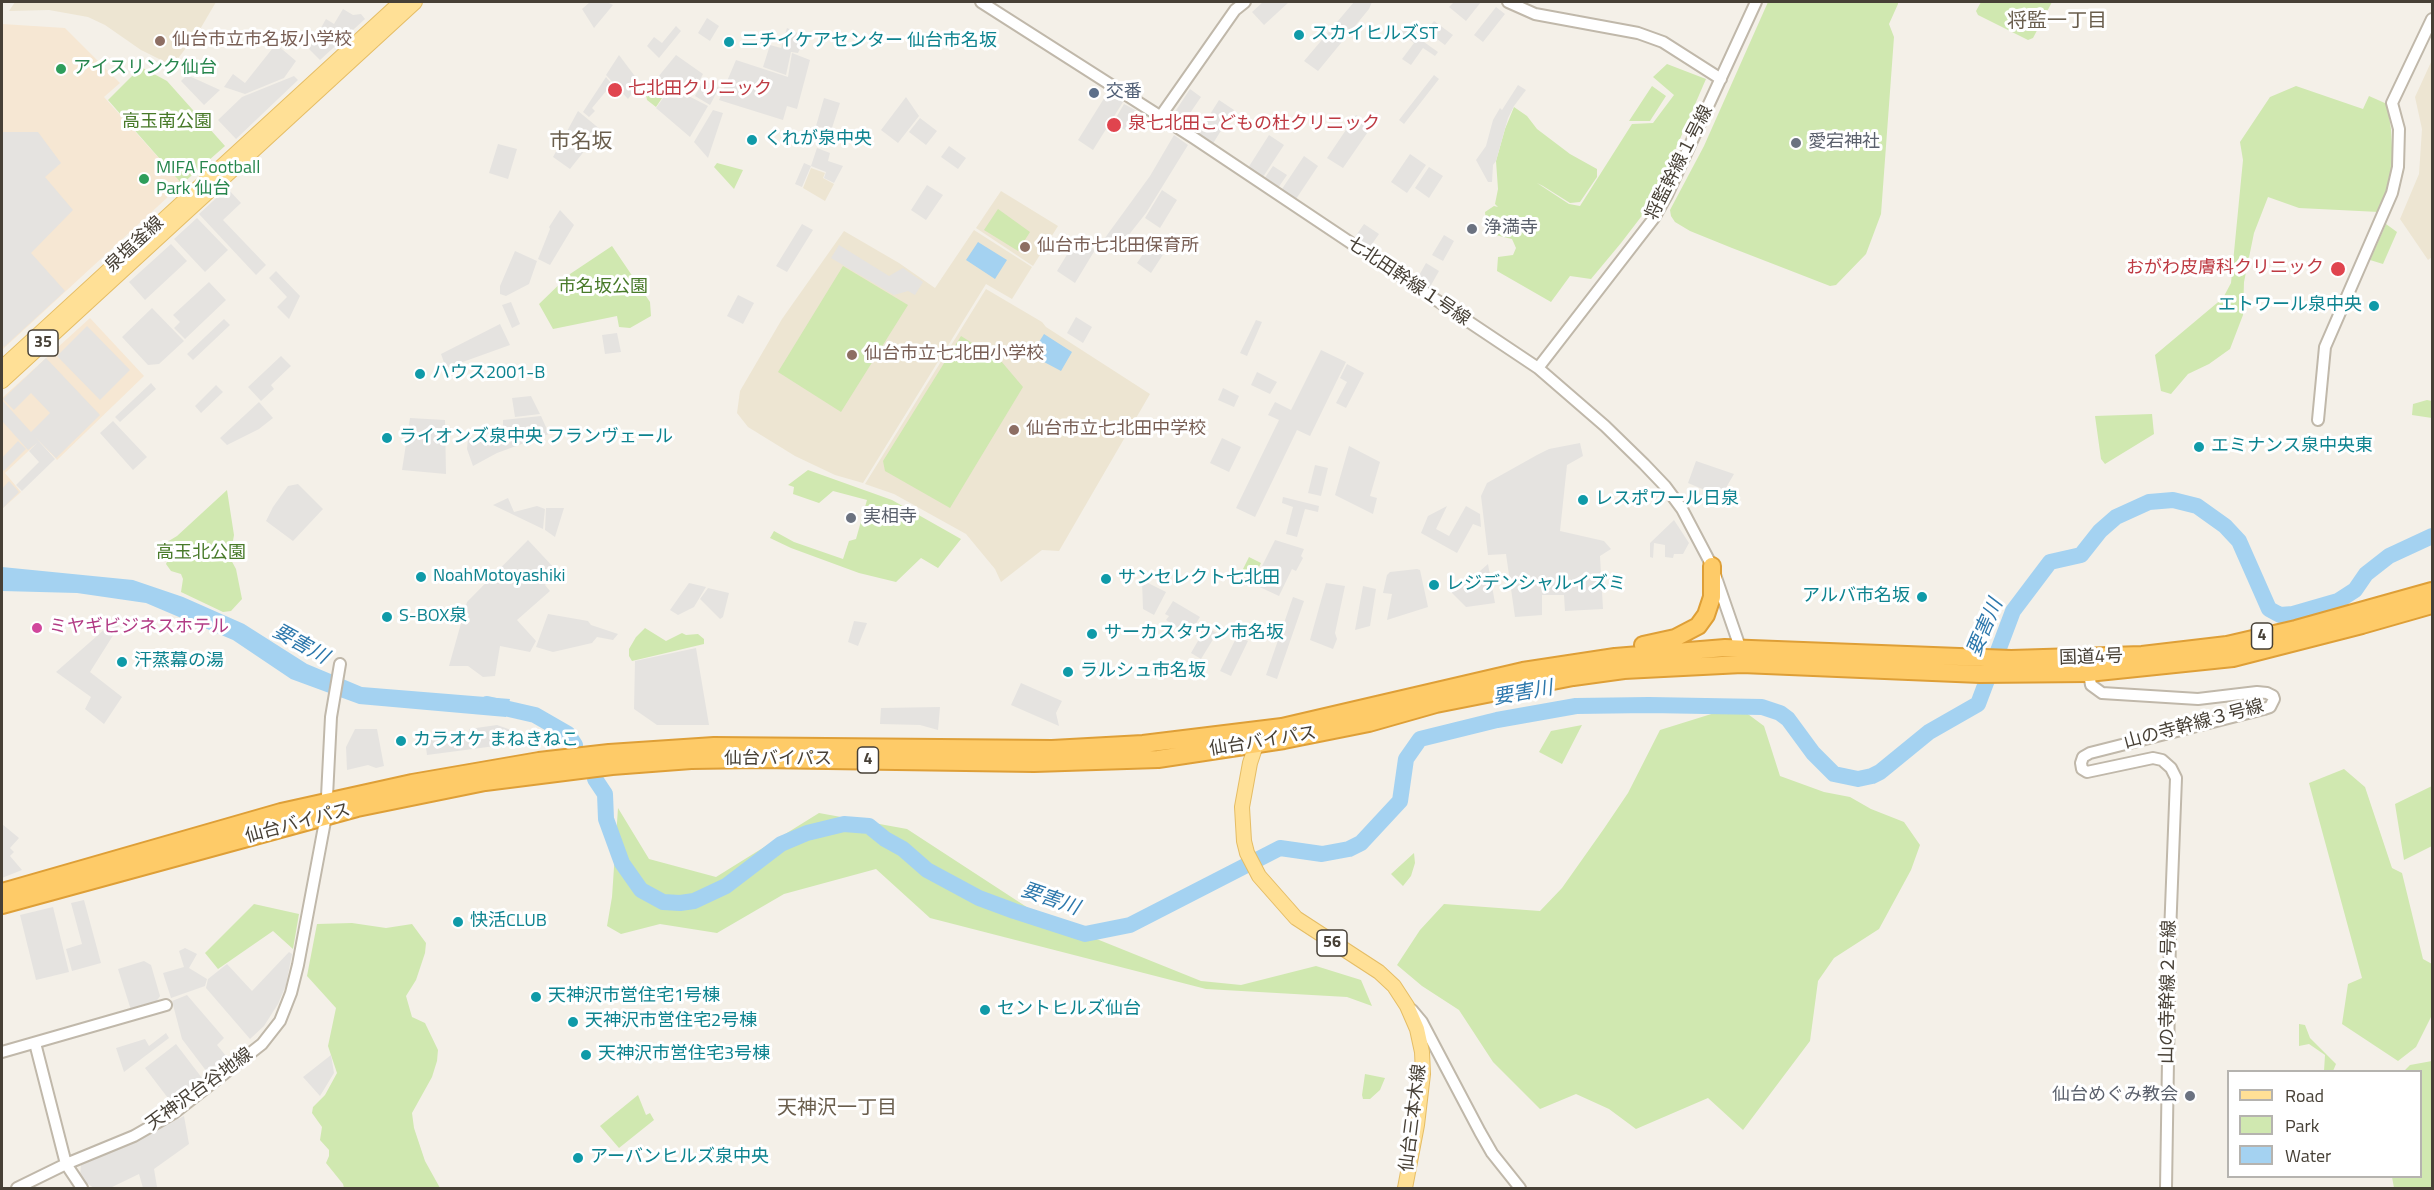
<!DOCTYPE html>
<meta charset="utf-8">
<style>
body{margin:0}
#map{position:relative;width:2434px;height:1190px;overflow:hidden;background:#f4f0e8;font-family:"Titillium Web",sans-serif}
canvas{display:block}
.frame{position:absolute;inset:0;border:3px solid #474036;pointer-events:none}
.legend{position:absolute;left:2227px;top:1070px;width:195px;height:108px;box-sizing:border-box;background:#fff;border:2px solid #b5b3af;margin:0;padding:8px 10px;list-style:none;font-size:18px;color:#474036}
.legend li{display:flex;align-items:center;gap:12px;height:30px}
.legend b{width:30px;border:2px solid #b5b3af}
</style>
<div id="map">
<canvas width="2434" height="1190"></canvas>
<div class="frame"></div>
<ul class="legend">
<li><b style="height:8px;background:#ffe096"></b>Road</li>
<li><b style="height:16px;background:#d0e8b0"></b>Park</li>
<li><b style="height:16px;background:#a4d2f1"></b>Water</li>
</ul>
</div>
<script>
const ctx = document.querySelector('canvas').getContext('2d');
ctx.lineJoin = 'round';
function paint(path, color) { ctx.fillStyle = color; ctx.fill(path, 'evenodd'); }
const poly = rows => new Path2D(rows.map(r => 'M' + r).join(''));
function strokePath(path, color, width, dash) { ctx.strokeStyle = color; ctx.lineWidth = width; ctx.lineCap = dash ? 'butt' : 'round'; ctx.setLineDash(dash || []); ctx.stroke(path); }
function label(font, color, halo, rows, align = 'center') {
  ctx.font = font + ' "Titillium Web","Noto Sans JP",sans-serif'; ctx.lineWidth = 6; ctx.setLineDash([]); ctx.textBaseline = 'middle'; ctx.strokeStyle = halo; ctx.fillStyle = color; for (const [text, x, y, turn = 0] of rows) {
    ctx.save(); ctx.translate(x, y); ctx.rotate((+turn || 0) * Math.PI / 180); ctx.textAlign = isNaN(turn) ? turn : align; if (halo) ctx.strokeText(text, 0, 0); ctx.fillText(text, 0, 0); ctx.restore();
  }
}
paint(poly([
 [2,24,65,28,120,83,104,97,182,184,2,350],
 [90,318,144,376,57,460,39,441,5,473,21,492,2,509,2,398]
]), '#f6e7d3');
paint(poly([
 [15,2,216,2,199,31,176,61,167,63,141,50,105,25,88,17,49,10,9,11],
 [2432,60,2432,257,2428,260,2400,219,2419,174,2422,129,2415,97],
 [811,168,825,173,823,178,834,184,825,201,803,188],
 [1001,191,1058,226,1033,266,976,228],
 [974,230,1032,267,1012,299,986,284,863,483,835,475,795,456,748,427,737,413,740,391,782,319,844,231,899,263,935,288],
 [986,289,1042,322,1046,327,1150,394,1059,551,1042,550,1001,582,995,569,966,534,894,494,865,484]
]), '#ede5d2');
paint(poly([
 [1768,2,1898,2,1898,4,1889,24,1894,37,1881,214,1866,254,1836,285,1830,286,1732,248,1690,231,1675,222,1671,216,1670,210,1704,146],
 [1981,2,2052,2,2033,38,2028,40,1978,15,1976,11],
 [1667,64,1706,79,1667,169,1644,213,1621,243,1591,279,1570,276,1551,302,1497,271,1498,257,1513,255,1516,248,1512,239,1487,233,1485,212,1494,206,1498,207,1495,204,1498,189,1496,161,1505,129,1514,107,1527,116,1537,129,1570,154,1597,169,1597,177,1580,202,1570,203,1543,186,1537,183,1569,204,1580,206,1632,124,1653,123,1674,95,1653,77],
 [141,67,167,81,225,146,182,184,108,100],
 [655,81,661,81,670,86,656,107,647,100,646,95],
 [1652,86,1666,96,1650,121,1629,121],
 [2296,86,2363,109,2369,96,2387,104,2391,129,2393,165,2389,188,2379,212,2299,208,2268,197,2254,233,2244,282,2243,315,2230,349,2209,364,2188,374,2171,394,2161,391,2155,355,2223,298,2231,283,2243,160,2240,142,2270,97],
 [717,163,743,170,734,189,714,167],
 [998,209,1030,232,1018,251,984,230],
 [2386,224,2397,232,2383,264,2370,260],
 [612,246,650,302,651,316,630,328,619,327,617,316,553,329,539,304,570,274],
 [843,266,908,305,841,412,778,372],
 [961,336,1001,361,1023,387,950,508,885,471,883,461],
 [2427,400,2432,401,2432,418,2412,415,2413,404],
 [2152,414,2154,434,2105,464,2101,459,2095,416],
 [808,470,892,500,961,539,938,568,921,558,896,582,859,573,791,548,770,538,774,531,794,542,843,559,849,541,856,539,867,500,833,491,819,503,793,494,794,487,788,485],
 [227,490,234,535,230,558,236,569,242,599,231,611,223,612,181,592,183,579,181,574,171,571,166,564,171,553,162,545,177,536],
 [1249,557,1261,563,1251,583,1239,577],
 [645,628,666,641,682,633,686,635,698,634,704,639,704,644,632,661,629,656,629,649,636,637],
 [1737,706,1764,726,1780,776,1824,792,1850,797,1871,809,1904,822,1920,845,1911,870,1879,929,1834,958,1818,981,1810,1041,1743,1130,1708,1098,1636,1129,1609,1109,1576,1094,1540,1109,1493,1062,1459,1010,1422,986,1397,965,1420,930,1444,904,1540,911,1562,888,1603,830,1628,793,1660,730],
 [1582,725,1562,764,1539,752,1551,731],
 [2344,769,2365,787,2392,868,2402,873,2423,959,2432,964,2432,1015,2416,1047,2398,1061,2342,1024,2348,984,2362,978,2309,783],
 [2432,786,2432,846,2404,860,2395,804],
 [618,808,649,859,716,877,819,813,907,829,1042,917,1201,981,1241,985,1316,966,1361,980,1372,1006,1347,997,1206,989,930,918,876,869,784,894,717,933,660,924,621,934,607,926,612,897],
 [1414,853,1415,863,1411,876,1403,886,1391,874],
 [254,904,299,914,293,949,273,931,218,969,205,953],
 [352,923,386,928,412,924,426,943,425,953,416,980,406,996,412,1017,425,1023,438,1050,437,1061,432,1077,412,1113,414,1128,425,1161,440,1188,344,1188,343,1184,326,1163,329,1156,329,1150,320,1140,322,1127,312,1113,313,1107,325,1095,337,1073,328,1046,336,1008,307,976,317,924],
 [2299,1024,2305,1025,2310,1038,2336,1064,2333,1071,2324,1071,2325,1055,2309,1044,2299,1046],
 [2432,1061,2432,1188,2394,1188,2392,1177,2420,1176,2420,1072,2404,1071,2410,1065],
 [1365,1074,1385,1078,1380,1090,1370,1099,1363,1099,1362,1095],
 [638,1095,646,1115,650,1113,654,1120,619,1148,600,1126]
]), '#d0e8b0');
paint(poly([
 [590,2,607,2,613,5,594,28,582,9],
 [1263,2,1289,2,1264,25,1252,12],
 [1354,2,1372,2,1369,9,1318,71,1304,61],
 [1454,2,1481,2,1466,21,1449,7],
 [1496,7,1505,14,1483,42,1474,35],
 [343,9,353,15,361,14,365,19,320,60,309,49,326,19,334,24],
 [707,18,719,26,710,41,698,33],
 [1434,21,1453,35,1445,45,1426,31],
 [676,26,681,31,659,58,647,46,654,37,662,43],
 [1403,27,1438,52,1435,56,1423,48,1411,65,1402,59,1414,43,1399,32],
 [787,28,806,37,798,53,791,52,786,75,763,67,770,45,781,48],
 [276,44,296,61,284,78,245,94,224,87,233,74,245,83],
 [792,53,810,60,797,109,787,106,783,120,719,100,736,60,788,77],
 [619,55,640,83,628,99,606,75],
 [676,55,703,74,692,96,658,77],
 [187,75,220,90,204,105,181,81],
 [1434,75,1439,79,1404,124,1399,120],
 [294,76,298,80,236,139,218,120,242,97],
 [606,77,612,84,592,108,595,111,589,117,583,112],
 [704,80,719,88,710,105,695,96],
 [1518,85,1526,90,1514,106,1508,118,1496,161,1493,165,1492,182,1488,182,1476,160,1486,146,1493,120,1500,108,1502,110],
 [671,87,708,106,690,137,656,108],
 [1190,89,1201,97,1186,119,1198,127,1194,133,1171,118],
 [1108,92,1123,102,1093,150,1078,140],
 [906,97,919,116,898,143,881,130],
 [824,98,840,103,831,131,816,126],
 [1219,100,1234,110,1212,145,1197,135],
 [1124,104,1139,112,1127,131,1113,123],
 [713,110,723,113,708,158,694,142],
 [578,111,601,130,570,169,553,157],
 [1356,115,1372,126,1343,168,1327,158],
 [920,118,937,131,926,145,909,132],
 [2,132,38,132,61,163,45,177,73,210,31,253,65,291,4,347,2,344],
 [1174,135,1188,145,1146,213,1117,250,1102,242,1150,176],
 [1269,135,1284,145,1263,177,1248,168],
 [498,144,517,149,508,179,489,173],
 [949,146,966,158,958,169,941,157],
 [817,148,830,153,828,161,843,166,834,183,824,178,826,172,811,166,802,187,795,184,804,163,811,166],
 [1410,154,1426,165,1407,193,1391,182],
 [1304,156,1318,166,1296,199,1282,189],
 [1273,166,1287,175,1278,188,1264,179],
 [1429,167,1443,176,1429,198,1415,188],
 [927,185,943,195,926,220,911,210],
 [227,188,241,203,223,220,266,265,256,275,199,214],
 [1162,190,1177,200,1160,228,1145,218],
 [560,210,574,225,550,265,538,259,550,229,549,227],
 [197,218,228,250,205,272,174,239],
 [802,224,813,230,787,272,776,266],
 [1364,224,1379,234,1370,247,1355,237],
 [1444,235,1454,241,1443,261,1432,255],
 [1077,238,1095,250,1075,283,1057,271],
 [1152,241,1166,250,1151,273,1137,263],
 [171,244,187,261,145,300,129,282],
 [839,245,889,276,903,268,923,282,915,295,908,291,894,295,831,258],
 [515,251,537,261,529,284,506,296,500,294,500,286],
 [1426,263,1439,271,1430,287,1417,279],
 [276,271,300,296,289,319,277,307,287,297,269,278],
 [209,282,226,300,185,339,174,328,180,322,173,315],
 [738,295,754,303,743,324,727,316],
 [511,302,520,324,512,328,502,305],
 [152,308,184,341,159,364,148,365,122,337],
 [1076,317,1092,327,1083,343,1067,333],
 [224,319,230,325,193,360,187,354],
 [1256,320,1262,322,1247,356,1240,353],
 [500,324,510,345,446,368,441,354],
 [87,326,130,370,100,400,57,356],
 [617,333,621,352,605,354,602,335],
 [1321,350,1346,362,1310,436,1297,430,1255,517,1236,508,1279,420,1268,415,1275,402,1291,410],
 [281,356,291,366,271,385,274,389,261,401,248,387],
 [46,358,100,415,56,458,35,437,55,459,22,491,16,485,39,462,29,451,37,443,28,450,3,422,2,423,2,400,31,432,50,413,31,393,14,410,3,399],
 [1347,364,1364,373,1346,408,1336,403,1347,382,1340,378],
 [1257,372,1277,382,1270,394,1251,385],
 [151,383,156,389,120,422,115,417],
 [216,385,223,392,201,413,195,406],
 [1223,388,1239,396,1234,407,1218,400],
 [531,396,540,414,515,417,512,398],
 [259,402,273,418,259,429,227,445,220,438],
 [541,416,549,434,497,453,473,466,467,449,468,438,503,438,503,420],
 [410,418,445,420,446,474,402,470],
 [113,421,147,457,133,470,100,433],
 [1222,438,1241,447,1229,472,1210,463],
 [18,441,26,449,4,471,2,469,2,458],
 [1580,443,1583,456,1567,465,1560,531,1604,541,1611,549,1600,556,1603,609,1565,611,1564,595,1542,595,1542,615,1515,617,1506,554,1488,555,1481,496,1487,483,1537,455,1549,449],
 [1349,446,1380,462,1370,496,1377,498,1373,514,1335,495],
 [1696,461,1734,474,1723,493,1709,487,1707,491,1688,483],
 [1315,465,1328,468,1321,496,1308,493],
 [9,481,19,492,2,509,2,489],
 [298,484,323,509,293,541,266,521,273,507,288,486],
 [1283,497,1319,506,1318,512,1305,509,1297,537,1286,534,1293,507,1282,503],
 [508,498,514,512,537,506,545,509,543,529,493,505],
 [1447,506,1436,529,1449,536,1466,506,1480,514,1481,527,1473,524,1457,553,1421,533,1428,516],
 [546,508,564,508,555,537,545,530],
 [1674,520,1689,543,1683,554,1674,554,1673,558,1665,557,1665,545,1654,543,1653,558,1650,557,1650,543],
 [528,540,556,570,545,585,550,591,517,620,536,641,530,652,500,646,495,676,483,677,468,666,449,666,467,602],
 [1275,540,1304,549,1301,556,1303,558,1296,571,1292,569,1279,596,1253,584],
 [1488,564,1495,603,1466,607,1449,590,1472,578],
 [1417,569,1420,570,1428,607,1387,620,1392,594,1383,593,1387,575,1390,572],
 [1142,580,1166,592,1154,615,1143,609],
 [689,583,706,587,694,607,678,615,670,610],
 [1326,583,1345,586,1335,633,1337,639,1333,649,1310,640],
 [1363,586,1376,589,1370,626,1355,630],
 [708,588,729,593,723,617,720,619,700,599],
 [1293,597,1304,601,1277,679,1266,675],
 [1173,601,1200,617,1189,635,1166,620,1169,616,1165,614],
 [548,614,588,621,591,625,618,634,613,640,597,637,592,643,553,652,536,647],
 [114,621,119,626,90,672,122,697,104,724,85,709,91,697,56,672],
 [854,621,867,623,858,646,848,642],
 [1206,627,1217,633,1201,659,1191,653],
 [1237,636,1248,641,1231,676,1220,671],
 [696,648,709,725,657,725,634,709,635,661],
 [1021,683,1062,701,1056,713,1059,726,1011,705],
 [940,707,938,730,920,725,880,724,881,708],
 [497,725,517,732,518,743,427,755,424,734,441,732,443,740,470,736,469,729],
 [355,729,377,729,384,766,376,768,368,765,347,770,346,747],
 [2,824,19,838,10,848,14,852,10,856,22,870,2,878],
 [84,900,101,963,72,971,66,949,82,944,71,903],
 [53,907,69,972,36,980,20,915],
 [185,948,197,954,189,968,207,979,205,986,171,998,163,973,184,967,179,951],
 [289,952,292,954,286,985,278,1004,264,1026,250,1039,206,988,208,979,227,964,252,991],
 [144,961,151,965,160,996,156,1002,131,1010,118,969],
 [187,995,224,1038,217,1045,227,1057,207,1072,182,1039,172,1001],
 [166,1033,169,1038,124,1072,116,1048,145,1039,149,1046],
 [176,1044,202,1078,171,1102,145,1068],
 [331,1055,334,1073,320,1096,303,1077],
 [184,1116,189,1144,154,1169,157,1187,155,1188,143,1188,139,1174,110,1188,94,1188,80,1179,81,1163,127,1145]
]), '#e5e3e0');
paint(poly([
 [978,242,1007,260,995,279,966,260],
 [1044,334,1072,352,1061,371,1031,355],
 [2,567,133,580,183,597,244,624,307,664,362,687,510,699,506,717,359,704,291,679,233,640,146,603,77,593,2,591]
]), '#a4d2f1');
strokePath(poly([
 [487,704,535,715,568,734,575,745],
 [595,779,605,794,606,819,622,863,641,890,663,902,680,903,694,901,726,886,781,844,807,833,844,824,869,826,885,839,903,849,927,870,979,898,1014,911,1085,934,1130,925,1280,848,1322,854,1349,849,1361,843,1400,801,1406,759,1420,739,1497,720,1576,706,1649,705,1762,707,1780,713,1788,719,1813,753,1834,774,1858,779,1872,776,1880,772,1929,732,1978,704,2013,611,2050,562,2081,555,2100,531,2116,517,2149,502,2173,500,2197,506,2225,526,2239,541,2269,609,2280,615,2293,614,2338,601,2355,590,2366,574,2389,556,2432,536]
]), '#a4d2f1', 16);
const minor = poly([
 [981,2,1194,138,1538,368,1605,426,1644,464,1665,486,1682,509,1712,566,1742,653],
 [1508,2,1535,14,1638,33,1663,42,1721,79],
 [1160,117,1235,10,1245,2],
 [1538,368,1654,218,1667,195,1756,2],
 [2318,420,2325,347,2392,193,2398,167,2399,129,2392,103,2432,19],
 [2088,668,2091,685,2102,693,2198,699,2257,692,2267,693,2273,696,2274,699,2270,707,2264,709,2090,753,2083,757,2081,763,2082,769,2087,772,2153,758,2162,760,2171,768,2176,778,2170,934,2166,1188],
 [1412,1010,1422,1022,1480,1132,1492,1153,1520,1188],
 [35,1043,66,1164,82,1188],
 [2,1052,166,1005],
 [17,1188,66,1164,134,1136,174,1113,262,1044,280,1021,291,993,298,965,326,816,331,717,340,664]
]);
const major = poly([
 [2,368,401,2],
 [2,381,415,2],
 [1259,736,1250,763,1242,807,1244,841,1247,853,1259,876,1296,918,1379,972,1394,986,1407,1006,1417,1029,1422,1052,1423,1074,1417,1125,1405,1188]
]);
const highway = poly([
 [1643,645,1675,638,1698,626,1706,615,1712,597,1712,566],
 [2,892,281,812,412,783,539,761,609,753,714,746,1052,749,1143,744,1282,727,1523,671,1615,657,1725,648,2011,659,2142,655,2227,645,2296,629,2432,591],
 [2,905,357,808,485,782,612,766,691,760,759,759,1034,763,1158,759,1284,740,1369,723,1436,704,1573,677,1624,670,1742,664,1980,674,2088,673,2233,658,2362,625,2432,605]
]);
strokePath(minor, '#c0b8aa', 14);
strokePath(major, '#e5bd65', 16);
strokePath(highway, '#de9f37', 20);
strokePath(minor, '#fff', 10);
strokePath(major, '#ffe096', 14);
strokePath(highway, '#fecb68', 16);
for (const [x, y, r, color] of [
 [1299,35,6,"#0f9aa8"],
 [160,41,6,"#8d6e63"],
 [729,42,6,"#0f9aa8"],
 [61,69,6,"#2e9e5b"],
 [615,90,8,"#e0444e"],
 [1094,93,6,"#5c6f8a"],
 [1114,125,8,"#e0444e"],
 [752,140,6,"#0f9aa8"],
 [1796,143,6,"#6b7280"],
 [144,179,6,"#2e9e5b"],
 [1472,229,6,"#6b7280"],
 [1025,247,6,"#8d6e63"],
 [2338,269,8,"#e0444e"],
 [2374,306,6,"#0f9aa8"],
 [852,355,6,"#8d6e63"],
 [420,374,6,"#0f9aa8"],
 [1014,430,6,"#8d6e63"],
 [387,438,6,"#0f9aa8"],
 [2199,447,6,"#0f9aa8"],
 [1583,500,6,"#0f9aa8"],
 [851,518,6,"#6b7280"],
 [421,577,6,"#0f9aa8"],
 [1106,579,6,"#0f9aa8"],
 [1434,585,6,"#0f9aa8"],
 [1922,597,6,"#0f9aa8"],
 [387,617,6,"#0f9aa8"],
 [37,628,6,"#d1479c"],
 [1092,634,6,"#0f9aa8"],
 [122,662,6,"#0f9aa8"],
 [1068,672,6,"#0f9aa8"],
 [401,741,6,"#0f9aa8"],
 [458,922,6,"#0f9aa8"],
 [536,997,6,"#0f9aa8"],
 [985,1010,6,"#0f9aa8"],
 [573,1022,6,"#0f9aa8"],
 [586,1055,6,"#0f9aa8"],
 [2190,1096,6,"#6b7280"],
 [578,1158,6,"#0f9aa8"]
]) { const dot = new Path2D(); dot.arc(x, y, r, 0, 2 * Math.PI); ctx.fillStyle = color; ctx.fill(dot); strokePath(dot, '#fff', 2); }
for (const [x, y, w] of [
 [43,343,30],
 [2262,636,21],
 [868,760,21],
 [1332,943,30]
]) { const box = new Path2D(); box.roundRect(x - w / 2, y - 13, w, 26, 4.5); ctx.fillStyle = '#fff'; ctx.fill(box); strokePath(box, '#474036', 1.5); }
label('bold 16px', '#474036', null, [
 ["35",43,343],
 ["4",2262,636],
 ["4",868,760],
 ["56",1332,943]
]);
label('18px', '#0d838f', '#fff', [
 ["スカイヒルズST",1311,35],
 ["ニチイケアセンター 仙台市名坂",741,42],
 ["くれが泉中央",764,140],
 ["エトワール泉中央",2362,306,"right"],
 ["ハウス2001-B",432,374],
 ["ライオンズ泉中央 フランヴェール",399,438],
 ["エミナンス泉中央東",2211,447],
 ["レスポワール日泉",1595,500],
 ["NoahMotoyashiki",433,577],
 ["サンセレクト七北田",1118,579],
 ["レジデンシャルイズミ",1446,585],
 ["アルバ市名坂",1910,597,"right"],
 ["S-BOX泉",399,617],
 ["サーカスタウン市名坂",1104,634],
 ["汗蒸幕の湯",134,662],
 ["ラルシュ市名坂",1080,672],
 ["カラオケ まねきねこ",413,741],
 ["快活CLUB",470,922],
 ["天神沢市営住宅1号棟",548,997],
 ["セントヒルズ仙台",997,1010],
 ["天神沢市営住宅2号棟",585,1022],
 ["天神沢市営住宅3号棟",598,1055],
 ["アーバンヒルズ泉中央",590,1158]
], 'left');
label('18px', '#785e54', '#fff', [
 ["仙台市立市名坂小学校",172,41],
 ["仙台市七北田保育所",1037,247],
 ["仙台市立七北田小学校",864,355],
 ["仙台市立七北田中学校",1026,430]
], 'left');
label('18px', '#27864d', '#fff', [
 ["アイスリンク仙台",73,69],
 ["MIFA Football",156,169],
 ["Park 仙台",156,190]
], 'left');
label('18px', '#be3a42', '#fff', [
 ["七北田クリニック",628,90],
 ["泉七北田こどもの杜クリニック",1128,125],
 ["おがわ皮膚科クリニック",2324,269,"right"]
], 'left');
label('18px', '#4e5e75', '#fff', [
 ["交番",1106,93]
], 'left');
label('18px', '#487a29', '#fff', [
 ["高玉南公園",167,123],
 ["市名坂公園",603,288],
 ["高玉北公園",201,554]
]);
label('18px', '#5b616d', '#fff', [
 ["愛宕神社",1808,143],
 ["浄満寺",1484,229],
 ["実相寺",863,518],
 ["仙台めぐみ教会",2178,1096,"right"]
], 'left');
label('18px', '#474036', '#fff', [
 ["将監幹線１号線",1680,163,-63],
 ["泉塩釜線",135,245,-43],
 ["七北田幹線１号線",1408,282,34],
 ["国道4号",2091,658,-2],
 ["山の寺幹線３号線",2194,725,-15],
 ["仙台バイパス",1263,742,-9],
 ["仙台バイパス",778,760],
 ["仙台バイパス",298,824,-15],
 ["山の寺幹線２号線",2169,992,-89],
 ["天神沢台谷地線",200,1090,-36],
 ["仙台三本木線",1414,1118,-83]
]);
label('18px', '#b23c85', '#fff', [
 ["ミヤギビジネスホテル",49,628]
], 'left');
label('20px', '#6a5e4d', '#fff', [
 ["将監一丁目",2057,22],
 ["天神沢一丁目",837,1109]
]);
label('italic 20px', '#2d78ac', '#fff', [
 ["要害川",1986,628,-67],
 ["要害川",300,645,29],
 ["要害川",1523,694,-10],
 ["要害川",1050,900,19]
]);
label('21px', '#6a5e4d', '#fff', [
 ["市名坂",581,143]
]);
</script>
